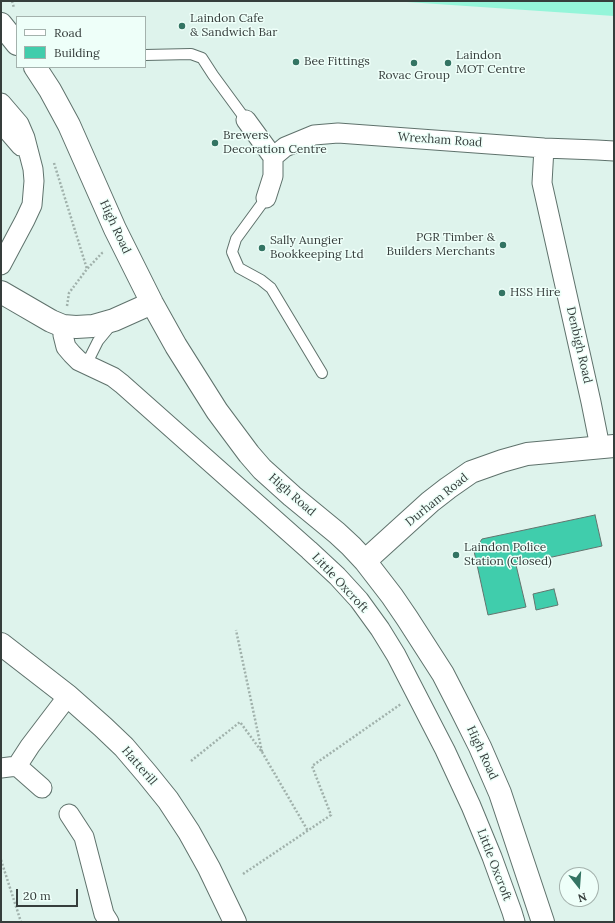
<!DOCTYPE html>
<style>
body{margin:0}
#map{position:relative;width:615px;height:923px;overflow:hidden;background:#def3ec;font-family:Lora,serif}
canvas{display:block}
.frame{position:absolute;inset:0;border:2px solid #363e3c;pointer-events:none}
.legend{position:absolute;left:16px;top:16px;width:130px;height:52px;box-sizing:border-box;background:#eefff9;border:1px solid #a4b2ad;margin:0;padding:5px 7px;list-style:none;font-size:12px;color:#363e3c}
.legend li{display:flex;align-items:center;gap:8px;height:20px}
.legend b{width:20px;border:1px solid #a4b2ad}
.north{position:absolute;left:559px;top:867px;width:40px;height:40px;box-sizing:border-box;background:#eefff9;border:1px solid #a4b2ad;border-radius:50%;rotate:163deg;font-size:11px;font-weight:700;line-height:16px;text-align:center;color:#363e3c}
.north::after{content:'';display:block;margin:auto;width:14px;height:18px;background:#337463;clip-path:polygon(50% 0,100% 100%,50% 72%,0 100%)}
.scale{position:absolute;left:16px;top:889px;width:62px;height:18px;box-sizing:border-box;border:2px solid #363e3c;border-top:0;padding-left:5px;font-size:12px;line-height:14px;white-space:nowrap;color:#363e3c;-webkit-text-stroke:3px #eefff9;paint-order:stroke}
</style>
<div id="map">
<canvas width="615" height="923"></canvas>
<div class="frame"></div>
<ul class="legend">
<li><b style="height:5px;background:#fff"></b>Road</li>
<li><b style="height:11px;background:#40cdac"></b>Building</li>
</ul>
<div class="north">N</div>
<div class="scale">20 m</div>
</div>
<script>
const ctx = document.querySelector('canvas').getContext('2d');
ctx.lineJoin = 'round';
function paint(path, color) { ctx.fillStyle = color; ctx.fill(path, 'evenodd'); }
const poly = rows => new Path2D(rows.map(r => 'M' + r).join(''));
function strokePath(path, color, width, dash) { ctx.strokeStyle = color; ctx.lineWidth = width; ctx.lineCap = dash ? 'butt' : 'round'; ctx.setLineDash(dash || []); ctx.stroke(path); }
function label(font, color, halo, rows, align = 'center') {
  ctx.font = font + ' Lora,serif'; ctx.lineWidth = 3; ctx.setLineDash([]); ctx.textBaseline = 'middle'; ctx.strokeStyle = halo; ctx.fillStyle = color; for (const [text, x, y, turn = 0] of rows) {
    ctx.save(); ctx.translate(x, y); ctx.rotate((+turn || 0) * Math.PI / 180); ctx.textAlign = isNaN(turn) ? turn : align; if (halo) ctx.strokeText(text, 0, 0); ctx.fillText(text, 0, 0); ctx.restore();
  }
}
paint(poly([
 [392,1,614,1,614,16]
]), '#94f5d9');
const building = poly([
 [595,515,602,546,516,565,526,607,488,615,474,551,482,539,595,515],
 [554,589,558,605,536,610,533,594,554,589]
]);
paint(building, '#40cdac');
strokePath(building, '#62746e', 1);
const lane = poly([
 [145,55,191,54,202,58,213,75,246,120],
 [266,198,236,239,232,252,239,268,261,280,271,288,322,373],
 [86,365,98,341,112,324]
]);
const street = poly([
 [1,103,19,124,25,138,33,169,34,181,32,205,25,220,1,265],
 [246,120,273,157,285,147,314,135,338,133,544,148,597,150,614,151],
 [1,123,21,146],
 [544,148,542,183,591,402,600,447],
 [266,198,273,176,273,157],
 [63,326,63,335,66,347,72,354,79,361,113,377,122,384,309,550,337,576,359,600,380,629,396,655,445,750,471,806,492,857,512,912,515,922],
 [17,766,42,788],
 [1,768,17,766,30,746,68,696],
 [69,814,84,837,104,914,109,922]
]);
const secondary = poly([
 [1,24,17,44],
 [35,67,50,90,69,125,115,229,152,303,176,346,217,411,249,454,262,469,292,496,337,533,351,546,365,561,392,596,407,618,443,674,462,711,480,747,500,793,543,922],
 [1,292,51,321,63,326,76,327,93,326,114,320,152,303],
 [365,561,430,502,448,488,471,472,502,461,527,454,614,446],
 [1,644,68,696,103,727,124,747,147,774,168,800,189,832,209,868,235,922]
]);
strokePath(lane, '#5f726c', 12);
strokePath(street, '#5f726c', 21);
strokePath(secondary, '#5f726c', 24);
strokePath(poly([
 [12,1,14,8],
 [54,163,87,269],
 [67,306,69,293,87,269,102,253,104,252],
 [262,752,308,831],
 [191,761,240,722,262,752,236,630],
 [1,860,21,922],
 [243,874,331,815,312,766,401,704]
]), '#a0b1ab', 2.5, [2, 2]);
strokePath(lane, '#fff', 10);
strokePath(street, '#fff', 19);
strokePath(secondary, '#fff', 22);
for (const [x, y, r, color] of [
 [182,26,4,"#337463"],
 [296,62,4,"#337463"],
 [414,63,4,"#337463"],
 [448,63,4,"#337463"],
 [215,143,4,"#337463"],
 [503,245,4,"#337463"],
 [262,248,4,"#337463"],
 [502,293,4,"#337463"],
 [456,555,4,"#337463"]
]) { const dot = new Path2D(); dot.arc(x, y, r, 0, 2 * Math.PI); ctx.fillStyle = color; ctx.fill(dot); strokePath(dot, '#eefff9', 1.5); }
label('12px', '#363e3c', '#eefff9', [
 ["Laindon Cafe",190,19],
 ["& Sandwich Bar",190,33],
 ["Laindon",456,56],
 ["MOT Centre",456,70],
 ["Bee Fittings",304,62],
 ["Rovac Group",414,76,"center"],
 ["Brewers",223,136],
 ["Decoration Centre",223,150],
 ["PGR Timber &",495,238,"right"],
 ["Builders Merchants",495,252,"right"],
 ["Sally Aungier",270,241],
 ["Bookkeeping Ltd",270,255],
 ["HSS Hire",510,293],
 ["Laindon Police",464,548],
 ["Station (Closed)",464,562]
], 'left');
label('12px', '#363e3c', '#eefff9', [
 ["Wrexham Road",440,140,4],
 ["High Road",115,227,65],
 ["Denbigh Road",579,345,77],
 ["High Road",292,495,41],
 ["Durham Road",437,500,-39],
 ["Little Oxcroft",340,583,47],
 ["High Road",482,753,65],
 ["Hatterill",139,766,49],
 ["Little Oxcroft",494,865,69]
]);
</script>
